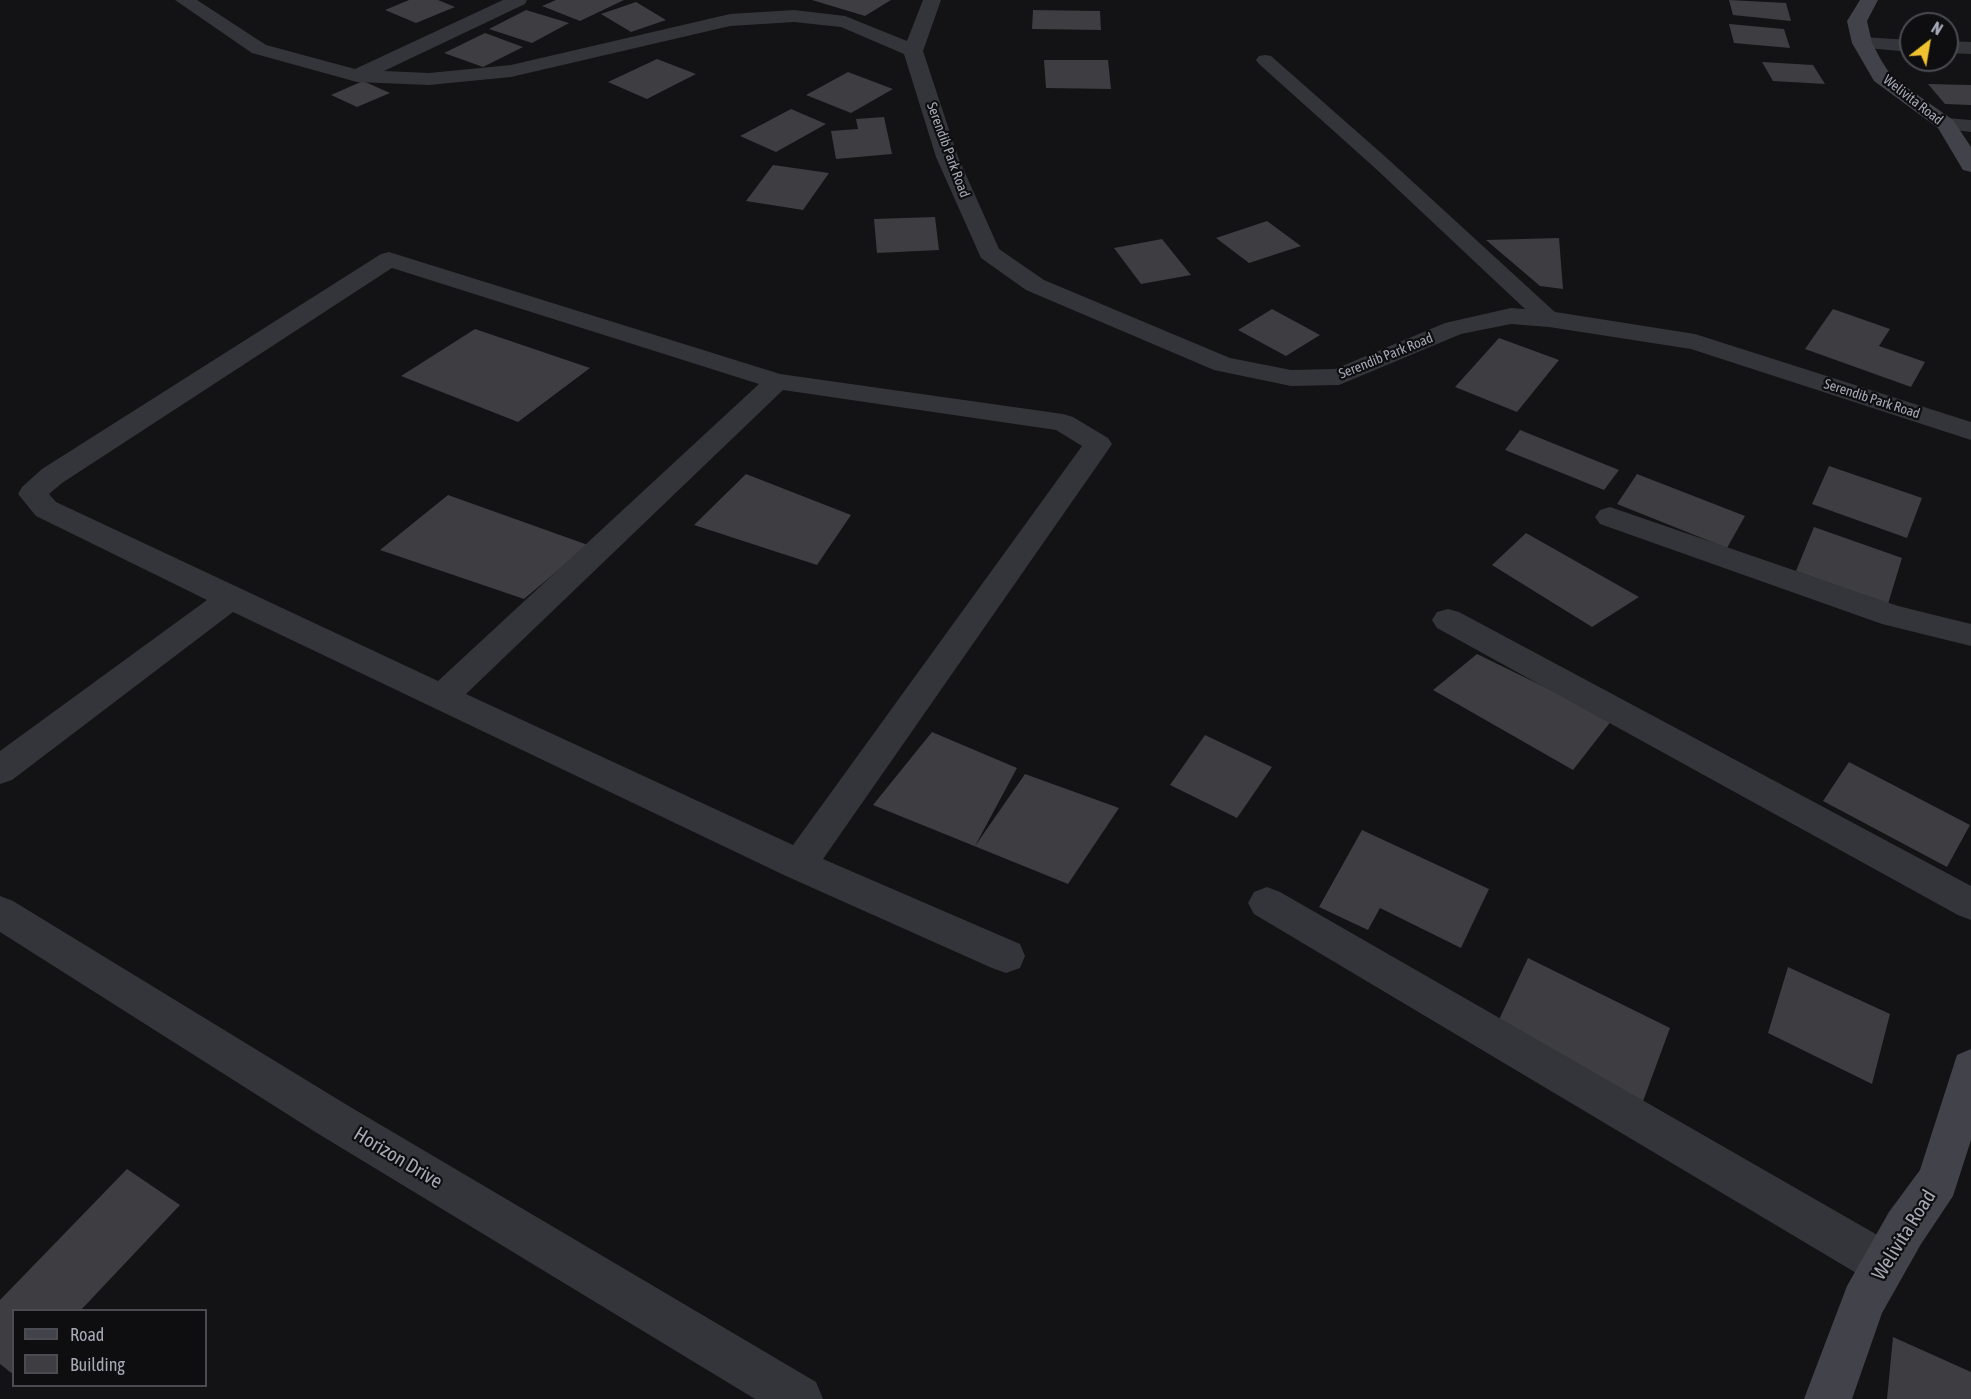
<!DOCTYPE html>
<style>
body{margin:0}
#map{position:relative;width:1971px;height:1399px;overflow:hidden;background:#131315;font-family:"Asap Condensed",sans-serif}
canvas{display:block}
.legend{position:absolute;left:12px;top:1309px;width:195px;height:78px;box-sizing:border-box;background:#0e0e10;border:2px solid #4a4c52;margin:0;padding:8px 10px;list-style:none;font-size:18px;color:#a5a8b5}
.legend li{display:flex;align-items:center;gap:12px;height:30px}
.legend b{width:30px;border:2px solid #4a4c52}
.north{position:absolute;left:1899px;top:12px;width:60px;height:60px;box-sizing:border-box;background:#0e0e10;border:2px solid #4a4c52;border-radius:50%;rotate:31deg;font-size:16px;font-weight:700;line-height:24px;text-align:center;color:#a5a8b5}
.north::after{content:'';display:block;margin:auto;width:21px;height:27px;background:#f0c230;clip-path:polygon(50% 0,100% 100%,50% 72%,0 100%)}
</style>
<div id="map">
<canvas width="1971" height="1399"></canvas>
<ul class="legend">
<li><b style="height:8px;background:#42434a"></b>Road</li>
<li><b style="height:16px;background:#3d3d42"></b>Building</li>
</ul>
<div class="north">N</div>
</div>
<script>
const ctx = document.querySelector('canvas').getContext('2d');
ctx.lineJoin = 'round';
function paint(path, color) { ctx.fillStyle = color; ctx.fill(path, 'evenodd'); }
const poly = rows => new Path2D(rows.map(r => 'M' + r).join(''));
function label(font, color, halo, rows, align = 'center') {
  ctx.font = font + ' "Asap Condensed",sans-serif'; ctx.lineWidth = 4.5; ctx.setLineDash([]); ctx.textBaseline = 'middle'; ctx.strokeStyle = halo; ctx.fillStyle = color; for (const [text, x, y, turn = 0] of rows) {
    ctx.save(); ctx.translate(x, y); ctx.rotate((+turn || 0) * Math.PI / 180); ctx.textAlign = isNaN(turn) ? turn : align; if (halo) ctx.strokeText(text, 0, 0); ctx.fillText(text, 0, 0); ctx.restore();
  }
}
paint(poly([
 [409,0,438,0,455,7,416,23,385,10],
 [556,0,624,0,580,21,542,6],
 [812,0,891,0,865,16],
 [1729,0,1786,3,1791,21,1733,15],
 [636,2,666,20,631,32,601,14],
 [526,10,569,23,532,43,489,29],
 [1033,10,1100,11,1101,30,1032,29],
 [1729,24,1784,29,1790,48,1734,43],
 [485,33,523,47,483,67,444,53],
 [657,59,696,74,647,99,608,82],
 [1044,60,1108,60,1111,89,1046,88],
 [1762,62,1813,65,1825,84,1773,81],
 [848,72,893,89,851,113,806,95],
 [363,81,390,93,357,107,331,95],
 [1928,84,1971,85,1971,105,1945,104],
 [791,109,826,124,776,152,740,136],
 [884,117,892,154,836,159,831,131,858,129,856,119],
 [773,165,829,173,803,210,746,201],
 [935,217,939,250,877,253,874,219],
 [1267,221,1301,246,1249,263,1216,238],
 [1559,238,1563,289,1540,286,1486,240],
 [1162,239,1191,275,1141,284,1114,248],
 [1272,309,1320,335,1286,356,1238,330],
 [1833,309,1890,329,1879,346,1925,362,1911,387,1805,349],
 [475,329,590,368,518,422,401,376],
 [1499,338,1559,360,1517,412,1455,387],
 [1520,430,1619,470,1604,490,1505,450],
 [1829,466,1922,498,1907,538,1812,504],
 [746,474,851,515,817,565,694,525],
 [1637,474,1745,516,1727,548,1617,504],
 [448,495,588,545,524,599,380,550],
 [1814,527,1902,558,1888,604,1796,571],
 [1526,533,1639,597,1592,627,1492,565],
 [1477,654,1612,720,1573,770,1433,690],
 [932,732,1017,768,975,846,1025,774,1119,808,1068,884,873,805],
 [1205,735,1272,767,1237,818,1170,785],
 [1849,762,1970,825,1947,867,1823,801],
 [1362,830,1489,889,1461,948,1380,908,1368,930,1319,907],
 [1528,958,1670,1028,1642,1104,1495,1028],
 [1788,967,1890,1014,1872,1084,1768,1033],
 [127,1169,180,1205,81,1310,14,1310,14,1375,0,1364,0,1300],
 [1893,1337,1971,1372,1971,1399,1887,1399]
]), '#3d3d42');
paint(poly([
 [1265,55,1271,56,1389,160,1557,314,1560,319,1557,324,1549,326,1541,324,1375,168,1259,64,1256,60,1259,56,1265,55]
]), '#34353a');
paint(poly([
 [175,0,197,0,266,45,355,69,503,0,527,0,525,4,384,71,429,73,511,65,730,14,794,10,845,16,907,41,923,0,941,0,923,51,958,157,999,249,1044,280,1230,358,1291,370,1335,369,1445,323,1511,308,1549,311,1695,334,1971,422,1971,440,1691,349,1549,327,1511,324,1461,334,1339,385,1291,386,1214,370,1026,290,981,258,936,157,904,54,841,27,794,22,730,26,511,77,429,85,357,82,252,53,175,0],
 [1862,37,1911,40,1911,52,1855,47,1852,43,1855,39,1862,37],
 [1947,41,1971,42,1971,54,1947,53,1947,41],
 [1946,118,1971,120,1971,132,1939,128,1935,124,1939,120,1946,118],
 [389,252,780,374,1063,414,1073,417,1108,438,1112,444,1108,450,823,859,1020,944,1025,956,1020,968,1006,973,992,968,786,876,233,612,12,780,0,784,0,751,207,600,36,516,18,494,22,487,42,469,381,254,389,252],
 [392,268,759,384,438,681,56,502,49,494,62,483,392,268],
 [783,390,1056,430,1082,446,793,845,466,694,783,390],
 [1610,507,1898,606,1971,624,1971,646,1882,624,1600,524,1595,517,1600,510,1610,507],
 [1448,609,1459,612,1971,886,1971,920,1958,915,1437,628,1432,620,1437,612,1448,609],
 [1267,887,1280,892,1900,1248,1906,1264,1900,1280,1884,1286,1868,1280,1254,914,1248,903,1254,892,1267,887],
 [0,896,13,901,347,1105,816,1382,823,1399,755,1399,317,1133,0,932,0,896]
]), '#34353a');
paint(poly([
 [1860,0,1878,0,1867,21,1872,43,1881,60,1892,77,1953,120,1971,147,1971,172,1963,170,1938,128,1874,81,1852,43,1847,21,1860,0],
 [1971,1049,1971,1140,1953,1196,1921,1244,1882,1313,1852,1399,1804,1399,1847,1286,1889,1212,1920,1170,1957,1055,1971,1049]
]), '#42434a');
label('14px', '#a5a8b5', '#0e0e10', [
 ["Welivita Road",1913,100,38],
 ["Serendib Park Road",948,150,70],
 ["Serendib Park Road",1386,356,-22],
 ["Serendib Park Road",1872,399,18]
]);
label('20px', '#a5a8b5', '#0e0e10', [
 ["Horizon Drive",398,1158,31],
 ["Welivita Road",1904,1235,-58]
]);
</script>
